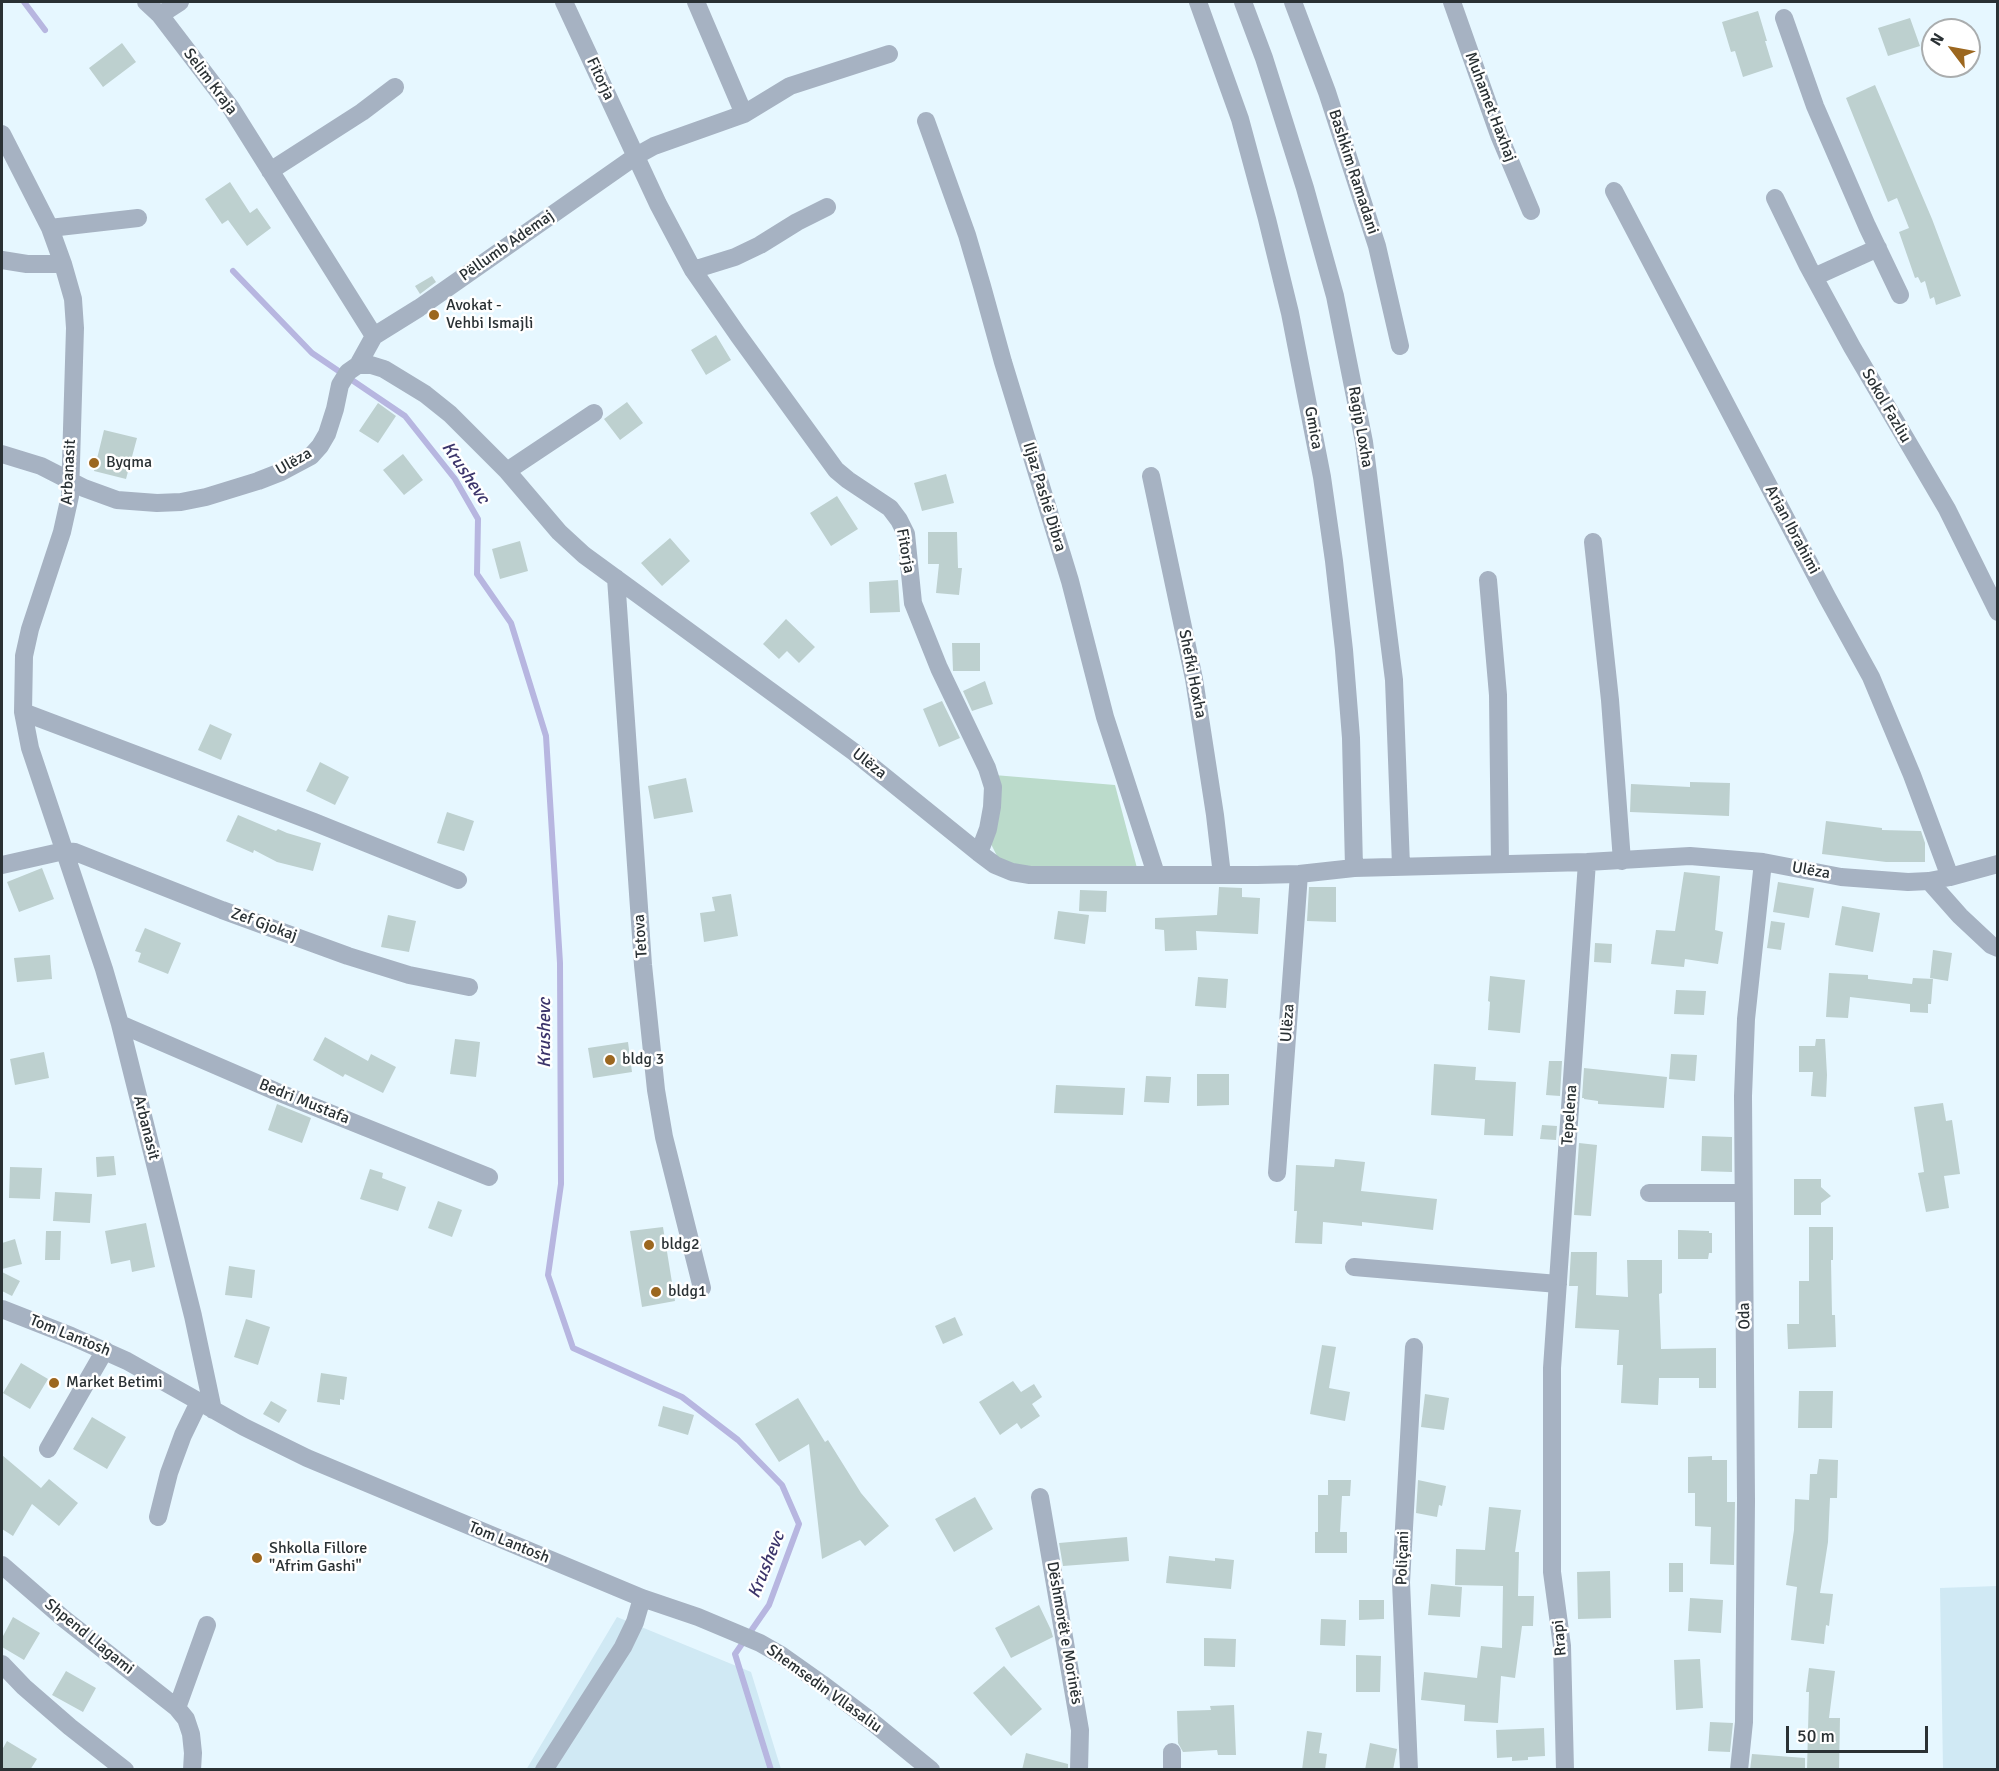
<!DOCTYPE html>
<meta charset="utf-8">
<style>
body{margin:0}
#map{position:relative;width:1999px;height:1771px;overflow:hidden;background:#e6f7ff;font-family:Signika,sans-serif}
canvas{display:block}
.frame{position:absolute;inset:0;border:3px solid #2a3134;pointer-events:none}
.north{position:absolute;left:1921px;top:18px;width:60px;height:60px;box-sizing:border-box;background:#fff;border:2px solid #aaadae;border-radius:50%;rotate:302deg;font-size:16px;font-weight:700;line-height:24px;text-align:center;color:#2a3134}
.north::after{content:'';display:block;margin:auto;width:21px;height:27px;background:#9c671f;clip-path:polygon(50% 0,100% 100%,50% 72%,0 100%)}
.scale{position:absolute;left:1786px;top:1726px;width:142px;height:27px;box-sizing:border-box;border:3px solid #2a3134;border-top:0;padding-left:8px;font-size:18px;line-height:21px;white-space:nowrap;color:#2a3134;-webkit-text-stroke:4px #fff;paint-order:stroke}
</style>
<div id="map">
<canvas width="1999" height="1771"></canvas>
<div class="frame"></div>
<div class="north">N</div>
<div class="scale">50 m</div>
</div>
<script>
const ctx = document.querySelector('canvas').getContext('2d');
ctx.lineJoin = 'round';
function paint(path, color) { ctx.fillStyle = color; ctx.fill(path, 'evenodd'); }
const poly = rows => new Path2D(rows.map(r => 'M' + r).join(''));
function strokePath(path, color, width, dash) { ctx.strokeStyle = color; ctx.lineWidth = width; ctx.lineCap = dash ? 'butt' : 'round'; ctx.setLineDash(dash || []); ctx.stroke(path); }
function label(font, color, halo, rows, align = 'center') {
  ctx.font = font + ' Signika,sans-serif'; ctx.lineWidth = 5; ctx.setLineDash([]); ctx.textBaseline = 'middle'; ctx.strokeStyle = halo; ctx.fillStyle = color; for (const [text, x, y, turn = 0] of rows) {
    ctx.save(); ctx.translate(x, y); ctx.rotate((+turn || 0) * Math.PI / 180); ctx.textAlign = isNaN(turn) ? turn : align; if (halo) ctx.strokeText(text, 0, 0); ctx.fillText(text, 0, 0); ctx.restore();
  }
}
paint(poly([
 [1997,1586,1997,1769,1943,1769,1940,1588],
 [617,1617,751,1672,781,1769,526,1770]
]), '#d0e9f4');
paint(poly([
 [994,775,1115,785,1137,868,1050,872,1000,862,989,840]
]), '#bbdbcb');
strokePath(poly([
 [24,2,45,30],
 [233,271,312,353,405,416,455,479,478,519,477,574,511,623,546,736,560,963,561,1184,548,1275,573,1348,682,1397,738,1440,782,1485,799,1524,769,1605,735,1654,771,1770]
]), '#b7b6e0', 6);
paint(poly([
 [1758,11,1767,41,1765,41,1773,67,1743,77,1735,51,1731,52,1722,22],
 [1910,18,1920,46,1888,56,1878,28],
 [122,43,136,62,103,87,89,68],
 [1875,85,1932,219,1961,296,1936,305,1934,297,1930,299,1925,281,1921,283,1918,277,1915,278,1899,232,1909,228,1897,198,1888,202,1846,98],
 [230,182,250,213,257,208,271,228,247,246,228,220,222,224,205,199],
 [432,276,436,282,420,294,415,286],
 [716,335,731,360,706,375,691,350],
 [627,402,643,423,620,440,604,419],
 [378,403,396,416,378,443,359,431],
 [104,430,137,438,126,479,94,471],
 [403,454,423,480,404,495,383,470],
 [946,474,954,503,922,511,914,483],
 [837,496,858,529,831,546,810,513],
 [928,532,957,532,958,568,962,568,959,595,936,593,939,564,928,564],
 [670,538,690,561,662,586,641,563],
 [520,541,528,571,500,579,492,549],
 [898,580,900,612,870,613,869,582],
 [786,619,815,647,799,663,787,651,779,659,763,644],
 [952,643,980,643,980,671,953,671],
 [985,681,993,704,972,711,963,691],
 [942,701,960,738,939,747,923,709],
 [210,724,232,734,221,760,198,750],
 [320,762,349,777,335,805,306,791],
 [686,778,693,812,654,819,648,786],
 [1690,782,1730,783,1729,816,1630,812,1631,784,1690,787],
 [447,812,474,821,464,851,437,843],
 [238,815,276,831,278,829,287,833,321,843,313,871,277,862,254,850,253,853,226,841],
 [1826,821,1882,828,1882,830,1921,831,1925,843,1925,862,1886,862,1822,854],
 [42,868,54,899,19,912,7,882],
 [1684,872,1720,876,1715,930,1723,932,1718,964,1685,959,1684,967,1651,964,1656,930,1675,931],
 [1778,882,1814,888,1809,918,1773,912],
 [1219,887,1242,888,1242,897,1260,898,1258,934,1196,931,1197,950,1165,951,1164,930,1155,929,1155,918,1217,915],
 [1309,887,1336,887,1336,922,1307,921],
 [1080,890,1107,891,1106,912,1079,911],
 [731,894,738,936,704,942,700,913,715,911,712,897],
 [1842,906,1880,913,1873,952,1835,945],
 [1058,911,1089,915,1085,944,1054,939],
 [388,915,416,921,409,952,381,947],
 [1771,921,1785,923,1781,950,1767,948],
 [145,928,181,943,168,974,138,962,141,953,135,951],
 [1595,943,1612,944,1611,963,1594,962],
 [1933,950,1952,953,1948,981,1930,978],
 [50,955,52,979,17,982,14,958],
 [1829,973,1868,975,1868,979,1912,984,1913,978,1933,979,1931,1004,1928,1004,1928,1013,1910,1012,1910,1004,1850,997,1848,1018,1826,1017],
 [1490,976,1525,980,1520,1033,1488,1030,1490,1002,1488,1001],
 [1198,977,1228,979,1226,1008,1195,1006],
 [1676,990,1706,991,1704,1015,1674,1014],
 [325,1037,368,1061,371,1054,396,1067,383,1093,345,1074,343,1077,313,1060],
 [455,1039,480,1042,476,1077,450,1074],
 [1816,1039,1825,1039,1827,1075,1826,1097,1811,1096,1813,1072,1799,1072,1799,1046,1815,1046],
 [628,1042,632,1072,593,1078,588,1048],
 [44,1052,49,1078,15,1085,10,1059],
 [1671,1054,1697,1055,1695,1081,1669,1079],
 [1549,1061,1562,1061,1560,1096,1546,1095],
 [1434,1064,1476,1067,1475,1080,1516,1082,1513,1136,1484,1135,1485,1119,1431,1115],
 [1584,1068,1667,1077,1664,1108,1598,1104,1598,1101,1584,1099,1584,1098,1582,1098],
 [1197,1074,1229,1074,1229,1105,1197,1106],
 [1146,1076,1171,1077,1169,1103,1144,1102],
 [1056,1085,1125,1088,1123,1115,1054,1113],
 [1943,1103,1946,1121,1952,1120,1960,1174,1944,1176,1949,1208,1926,1212,1918,1173,1924,1172,1914,1107],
 [277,1104,311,1118,302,1143,268,1130],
 [1542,1125,1557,1126,1556,1140,1540,1139],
 [1702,1136,1732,1137,1732,1172,1701,1171],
 [1579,1143,1597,1145,1591,1216,1574,1215],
 [114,1156,116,1175,97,1177,96,1157],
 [1335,1159,1365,1162,1361,1191,1437,1199,1433,1230,1362,1222,1362,1226,1323,1222,1322,1244,1295,1243,1297,1211,1294,1211,1296,1165,1334,1167],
 [10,1167,42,1168,40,1199,9,1198],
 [370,1169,383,1173,382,1178,406,1187,398,1211,360,1199],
 [1794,1179,1821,1179,1821,1187,1831,1196,1821,1203,1821,1215,1794,1215],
 [55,1192,92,1194,90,1223,53,1221],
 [438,1201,462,1210,452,1237,428,1228],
 [146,1223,155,1267,132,1272,130,1260,111,1264,105,1231],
 [663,1227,675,1301,642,1307,630,1231],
 [1809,1227,1833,1227,1833,1260,1831,1260,1832,1315,1835,1315,1836,1347,1788,1349,1787,1324,1799,1324,1799,1281,1809,1281],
 [1678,1230,1709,1231,1709,1233,1712,1233,1712,1253,1709,1253,1708,1259,1678,1259],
 [46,1231,61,1231,60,1260,45,1260],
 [15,1239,22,1264,2,1269,2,1243],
 [1571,1252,1597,1252,1596,1295,1628,1297,1627,1260,1662,1260,1662,1293,1659,1294,1661,1349,1716,1348,1716,1388,1699,1388,1699,1378,1659,1378,1658,1405,1621,1403,1623,1365,1617,1365,1619,1330,1575,1328,1578,1286,1569,1286],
 [229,1266,255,1270,252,1298,225,1295],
 [2,1272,20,1281,12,1296,2,1291],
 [955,1317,963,1335,943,1344,935,1326],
 [246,1319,270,1327,258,1365,234,1357],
 [1322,1345,1336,1347,1329,1388,1350,1392,1345,1421,1310,1414],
 [21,1363,48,1379,30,1409,3,1393],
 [321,1373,347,1377,344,1400,340,1399,340,1405,317,1402],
 [1013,1381,1021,1392,1034,1384,1042,1397,1032,1404,1040,1416,1021,1429,1017,1423,1000,1435,979,1402],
 [1799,1391,1833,1391,1832,1428,1798,1428],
 [1425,1394,1449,1398,1444,1430,1421,1427],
 [798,1398,825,1442,828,1440,861,1493,889,1526,865,1546,860,1540,822,1559,809,1444,779,1462,755,1424],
 [271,1401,287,1410,279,1423,263,1414],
 [663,1406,694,1415,688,1435,658,1426],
 [92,1417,126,1437,107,1469,73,1449],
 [2,1455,41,1488,49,1479,78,1503,59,1526,32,1504,13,1536,2,1529],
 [1712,1456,1712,1460,1727,1460,1727,1502,1735,1502,1734,1565,1710,1564,1711,1527,1695,1526,1695,1493,1688,1493,1688,1457],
 [1819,1459,1838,1460,1837,1498,1830,1498,1828,1542,1820,1593,1833,1594,1829,1626,1826,1625,1824,1644,1791,1640,1797,1587,1786,1585,1794,1530,1795,1499,1809,1500,1810,1474,1817,1474],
 [1328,1480,1351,1480,1350,1496,1342,1496,1340,1532,1347,1532,1347,1553,1315,1553,1315,1532,1318,1532,1318,1495,1328,1495],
 [1418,1480,1446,1486,1442,1506,1439,1505,1437,1517,1416,1513],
 [975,1497,993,1529,954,1552,935,1519],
 [1489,1507,1521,1510,1515,1552,1519,1552,1518,1596,1534,1596,1533,1626,1522,1626,1515,1678,1501,1676,1498,1723,1464,1721,1465,1705,1421,1700,1424,1672,1477,1678,1481,1646,1502,1648,1503,1586,1455,1585,1456,1549,1485,1550],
 [1127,1537,1129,1561,1063,1566,1059,1543],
 [1169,1556,1215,1561,1215,1558,1234,1560,1231,1589,1166,1583],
 [1669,1563,1683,1563,1683,1592,1669,1592],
 [1610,1571,1611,1618,1578,1619,1577,1572],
 [1431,1584,1462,1587,1460,1617,1428,1615],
 [1690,1598,1723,1600,1721,1633,1688,1631],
 [1359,1600,1384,1600,1384,1619,1359,1620],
 [1039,1605,1051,1630,1053,1637,1011,1658,995,1628],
 [13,1617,40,1633,24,1660,2,1647,2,1638],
 [1321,1619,1346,1620,1345,1646,1320,1645],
 [1204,1638,1236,1639,1235,1667,1204,1666],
 [1356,1655,1381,1656,1380,1692,1356,1692],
 [1700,1659,1703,1708,1676,1710,1674,1660],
 [1004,1666,1042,1709,1011,1736,973,1693],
 [1809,1668,1835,1671,1829,1718,1840,1718,1839,1770,1807,1770,1809,1692,1806,1692],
 [66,1671,96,1688,83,1712,52,1695],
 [1234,1705,1236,1755,1218,1755,1217,1750,1183,1752,1178,1743,1177,1711,1211,1710,1210,1706],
 [1710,1722,1733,1723,1730,1752,1708,1751],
 [1544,1728,1545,1756,1528,1757,1528,1760,1512,1761,1512,1757,1497,1758,1496,1730],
 [1307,1731,1322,1733,1319,1753,1327,1754,1325,1770,1302,1770],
 [7,1741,37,1759,30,1770,2,1770,2,1750],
 [1370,1743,1397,1749,1393,1770,1365,1770],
 [1026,1753,1068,1764,1068,1770,1022,1770],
 [1752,1754,1805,1758,1805,1770,1750,1770]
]), '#bdd0cf');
strokePath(poly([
 [146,2,160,15],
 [180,2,160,15,231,108,374,336],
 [564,2,658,204,693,270,738,335,836,470,848,480,890,508,899,520,906,534,913,603,939,668,987,768,993,787,992,807,988,829,979,853],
 [696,2,744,114],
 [1198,2,1240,119,1267,219,1290,313,1322,477,1334,561,1344,650,1351,738,1354,868],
 [1243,2,1264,58,1305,188,1335,296,1364,442,1394,680,1401,866],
 [1293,2,1327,92,1377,246,1400,346],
 [1452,2,1499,135,1531,211],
 [1784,18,1815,106,1867,226,1900,295],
 [926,121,967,235,982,286,1003,362,1070,581,1105,717,1156,874],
 [2,134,50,228,63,264,73,299,75,328,70,496,62,532,30,629,24,656,23,712,30,748,104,969,120,1024,193,1316,213,1410],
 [270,171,362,112,395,87],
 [1614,191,1827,597,1871,677,1912,775,1950,877],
 [1775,198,1808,266,1852,347,1947,509,1998,612],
 [50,228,138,218],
 [2,260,27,264,63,264],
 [693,270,735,257,760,245,797,222,827,207],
 [1814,277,1878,248],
 [358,365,374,336,419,308,636,156,654,146,744,114,790,86,889,54],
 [2,454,41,466,84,488,117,500,157,503,181,502,206,497,258,481,281,472,311,456,320,446,327,434,335,409,340,385,348,372,358,365,371,365,384,369,425,394,450,414,507,471,559,532,584,555,854,752,979,853,995,865,1012,872,1030,875,1257,875,1299,874,1354,868,1587,862,1690,856,1763,862,1841,877,1908,882,1929,881,1950,877,1998,864],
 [507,471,594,413],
 [1151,476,1194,679,1215,815,1222,875],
 [1593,542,1610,700,1622,861],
 [616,578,643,965,656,1090,664,1137,702,1288],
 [1488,580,1498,695,1500,864],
 [23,712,314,822,458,880],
 [2,865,64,851,75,852,222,910,348,956,409,975,469,987],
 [1929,881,1960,916,1991,945,1998,948],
 [120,1024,275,1091,489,1177],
 [1277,1173,1299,874],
 [1649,1193,1743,1193],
 [1354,1267,1558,1284],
 [2,1309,71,1336,127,1361,244,1427,307,1458,642,1598,698,1617,760,1643,781,1655,822,1684,871,1721,931,1770],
 [48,1449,105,1350],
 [1040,1497,1080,1730,1079,1770],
 [158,1517,169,1473,183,1435,199,1402],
 [2,1565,63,1618,177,1708,186,1719,191,1734,193,1753,192,1770],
 [2,1664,24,1687,70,1727,125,1770],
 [177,1708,207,1625],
 [544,1770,623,1647,635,1622,642,1598],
 [1172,1770,1172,1752],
 [1409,1770,1401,1582,1414,1347],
 [1565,1770,1562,1646,1552,1572,1552,1368,1587,862],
 [1739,1770,1744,1722,1746,1501,1743,1096,1746,1019,1763,862]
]), '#a6b2c2', 18);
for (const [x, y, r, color] of [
 [434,315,6,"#9c671f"],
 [94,463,6,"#9c671f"],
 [610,1060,6,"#9c671f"],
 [649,1245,6,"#9c671f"],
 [656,1292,6,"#9c671f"],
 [54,1383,6,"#9c671f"],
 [257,1558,6,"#9c671f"]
]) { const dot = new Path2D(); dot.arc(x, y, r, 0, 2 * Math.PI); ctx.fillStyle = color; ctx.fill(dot); strokePath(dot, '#fff', 2); }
label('16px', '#2a3134', '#fff', [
 ["Fitorja",600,79,65],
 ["Selim Kraja",210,82,53],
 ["Muhamet Haxhaj",1490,107,69],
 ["Bashkim Ramadani",1353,172,72],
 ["Pëllumb Ademaj",507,246,-35],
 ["Sokol Fazliu",1886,406,60],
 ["Ragip Loxha",1360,427,80],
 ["Gmica",1313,428,80],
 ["Ulëza",294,462,-30],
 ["Arbanasit",69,472,-87],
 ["Iljaz Pashë Dibra",1044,497,73],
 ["Arian Ibrahimi",1792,530,62],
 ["Fitorja",905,551,80],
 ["Shefki Hoxha",1192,674,79],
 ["Ulëza",869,764,38],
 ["Ulëza",1811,871,10],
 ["Zef Gjokaj",264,925,20],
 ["Tetova",641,936,-94],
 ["Ulëza",1288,1023,-86],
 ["Bedri Mustafa",304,1102,22],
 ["Tepelena",1570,1115,-86],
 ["Arbanasit",146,1128,76],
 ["Oda",1745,1316,-91],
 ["Tom Lantosh",70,1336,22],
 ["Tom Lantosh",509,1543,22],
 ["Poliçani",1403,1558,-88],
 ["Dëshmorët e Morinës",1064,1633,80],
 ["Shpend Llagami",89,1637,39],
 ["Rrapi",1560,1638,-95],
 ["Shemsedin Vllasaliu",824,1689,36]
]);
label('16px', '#2a3134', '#fff', [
 ["Avokat -",446,306],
 ["Vehbi Ismajli",446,324],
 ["Byqma",106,463],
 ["bldg 3",622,1060],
 ["bldg2",661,1245],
 ["bldg1",668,1292],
 ["Market Betimi",66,1383],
 ["Shkolla Fillore",269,1549],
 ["\"Afrim Gashi\"",269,1567]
], 'left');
label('italic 18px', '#3c356b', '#fff', [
 ["Krushevc",465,473,56],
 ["Krushevc",545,1033,-90],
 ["Krushevc",767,1565,-68]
]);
</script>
